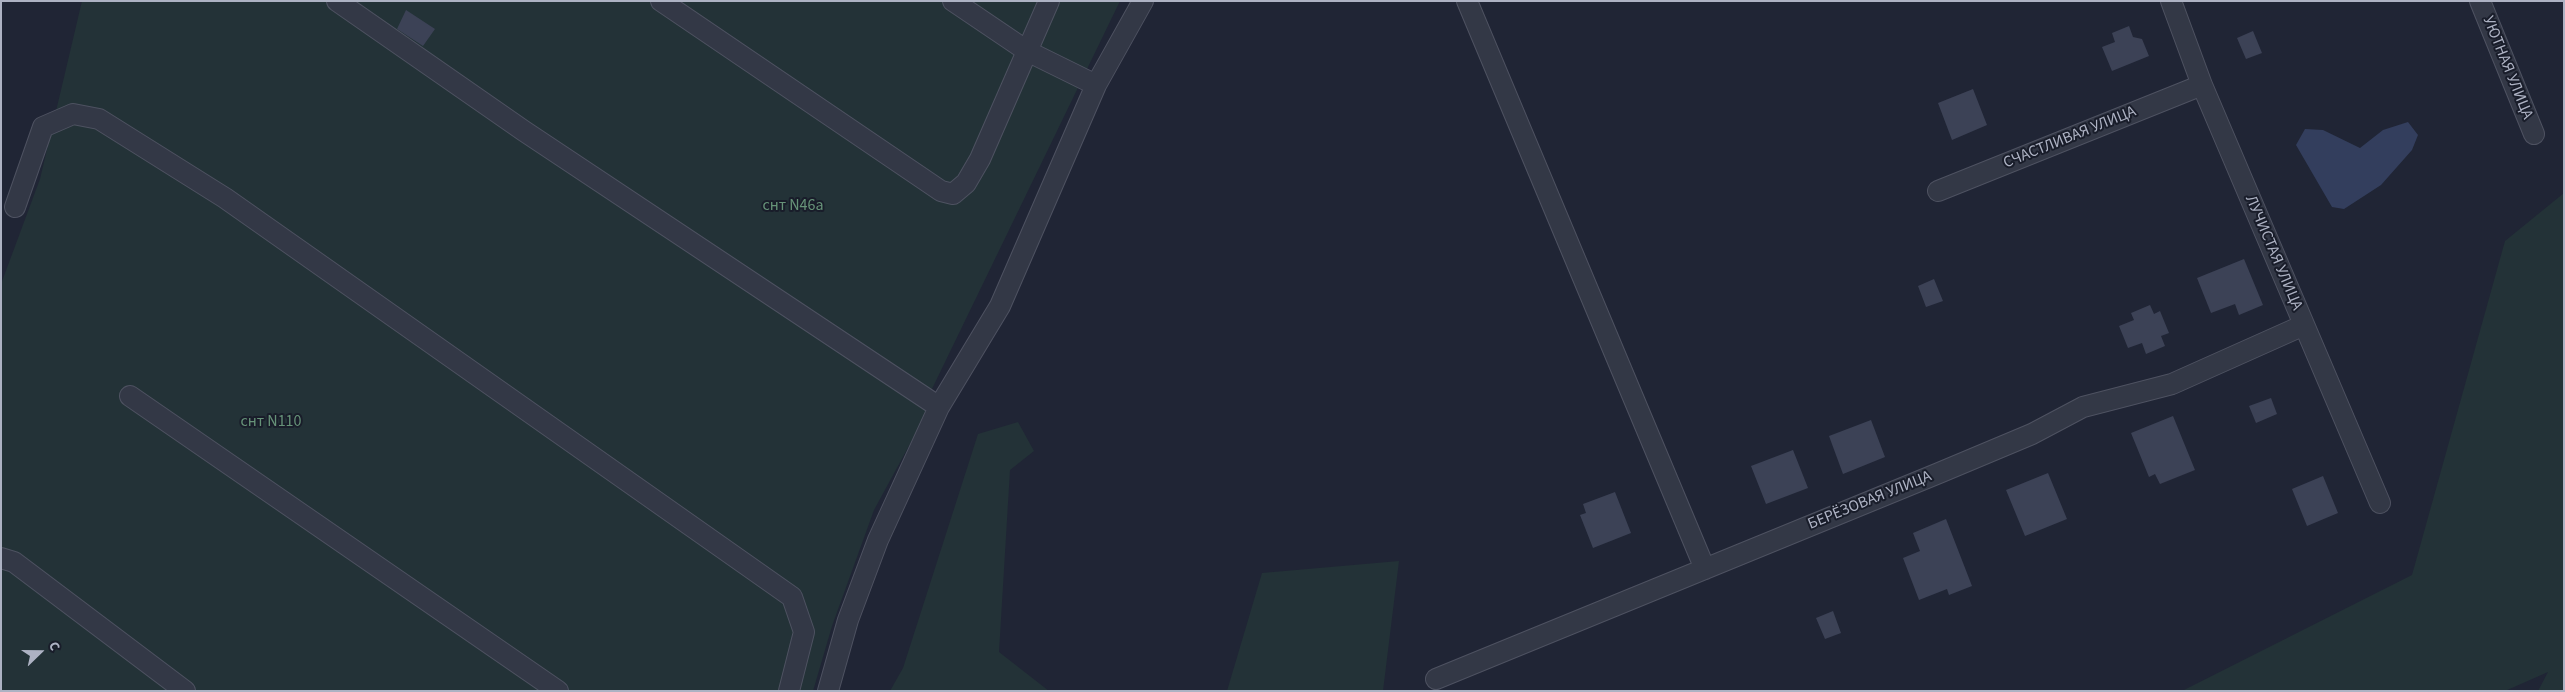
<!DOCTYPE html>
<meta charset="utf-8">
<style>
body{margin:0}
#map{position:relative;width:2565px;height:692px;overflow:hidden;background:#202535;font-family:"Source Sans 3",sans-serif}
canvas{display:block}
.frame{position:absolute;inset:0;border:2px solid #adb2c3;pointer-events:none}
.north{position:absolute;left:15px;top:627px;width:50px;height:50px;-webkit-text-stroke:4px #191d2a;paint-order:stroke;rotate:68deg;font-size:14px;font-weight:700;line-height:20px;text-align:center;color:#adb2c3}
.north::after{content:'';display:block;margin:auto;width:18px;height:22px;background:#adb2c3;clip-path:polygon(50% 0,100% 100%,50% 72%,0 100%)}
</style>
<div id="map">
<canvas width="2565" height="692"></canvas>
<div class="frame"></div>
<div class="north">С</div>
</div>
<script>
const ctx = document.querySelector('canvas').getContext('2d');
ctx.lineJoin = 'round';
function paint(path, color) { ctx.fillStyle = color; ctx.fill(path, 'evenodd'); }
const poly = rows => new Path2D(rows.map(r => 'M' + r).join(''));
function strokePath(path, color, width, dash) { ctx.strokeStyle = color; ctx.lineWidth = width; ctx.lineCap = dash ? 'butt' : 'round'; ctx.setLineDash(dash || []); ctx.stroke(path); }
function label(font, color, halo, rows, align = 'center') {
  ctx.font = font + ' "Source Sans 3",sans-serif'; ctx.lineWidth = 4; ctx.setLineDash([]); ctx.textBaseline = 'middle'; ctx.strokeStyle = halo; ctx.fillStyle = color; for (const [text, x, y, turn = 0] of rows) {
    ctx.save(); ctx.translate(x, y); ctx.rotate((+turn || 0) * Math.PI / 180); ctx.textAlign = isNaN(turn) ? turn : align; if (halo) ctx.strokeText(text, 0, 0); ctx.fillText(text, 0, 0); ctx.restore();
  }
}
paint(poly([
 [82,1,1120,1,930,393,923,420,874,510,832,626,813,691,1,691,1,284,40,179],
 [2564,193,2564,691,2538,691,2548,672,2505,691,2182,691,2412,575,2505,241],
 [1018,422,1034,451,1010,470,999,652,1049,691,890,691,903,668,978,434],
 [1399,561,1383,691,1227,691,1262,573]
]), '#233237');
paint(poly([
 [2408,122,2418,135,2412,150,2381,185,2344,209,2332,207,2296,145,2305,129,2323,130,2360,148,2383,130]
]), '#333e5d');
paint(poly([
 [406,10,435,29,423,46,397,29],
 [2129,26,2133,37,2142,39,2149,56,2112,71,2102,47,2115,42,2112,33],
 [2253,31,2262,53,2246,59,2237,38],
 [1973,89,1987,125,1952,140,1938,103],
 [2244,259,2263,305,2239,315,2235,304,2211,313,2197,278],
 [1934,279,1943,301,1926,307,1918,286],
 [2150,305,2154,314,2160,311,2169,333,2161,336,2165,346,2146,354,2142,343,2128,348,2119,326,2134,320,2131,313],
 [2271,398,2277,414,2256,423,2249,406],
 [2173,416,2195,470,2160,484,2155,474,2149,477,2131,433],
 [1871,420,1885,457,1843,474,1829,436],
 [1793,450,1808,488,1766,504,1751,466],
 [2048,473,2067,519,2025,536,2006,490],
 [2323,476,2338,513,2307,526,2292,489],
 [1615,492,1631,533,1593,548,1580,515,1586,513,1583,504],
 [1946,519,1972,586,1949,595,1947,589,1919,600,1903,558,1920,551,1913,533],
 [1833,611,1841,633,1825,639,1816,618]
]), '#3c4256');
const minor = poly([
 [337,1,524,131,939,407],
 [661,1,941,191,953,194,966,183,980,159,1049,1],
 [953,1,1027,51,1096,85],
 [1467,1,1705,569],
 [2171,1,2202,85,2380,503],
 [2480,1,2534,134],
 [1938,191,2202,85],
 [15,207,43,127,73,114,99,119,225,198,792,597,804,632,789,691],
 [130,396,558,691],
 [1,558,14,562,185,691],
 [1436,679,1939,473,2032,434,2083,407,2172,384,2304,325],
 [828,691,848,620,878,540,939,407,1000,306,1096,85,1143,1]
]);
strokePath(minor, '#4e5261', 22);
strokePath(minor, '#333846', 20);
label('16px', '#adb2c3', '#191d2a', [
 ["УЮТНАЯ УЛИЦА",2507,68,68],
 ["СЧАСТЛИВАЯ УЛИЦА",2070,138,-22],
 ["ЛУЧИСТАЯ УЛИЦА",2273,253,67],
 ["БЕРЁЗОВАЯ УЛИЦА",1870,501,-22]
]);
label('16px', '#669278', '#191d2a', [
 ["снт N46а",793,206],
 ["снт N110",271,422]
]);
</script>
